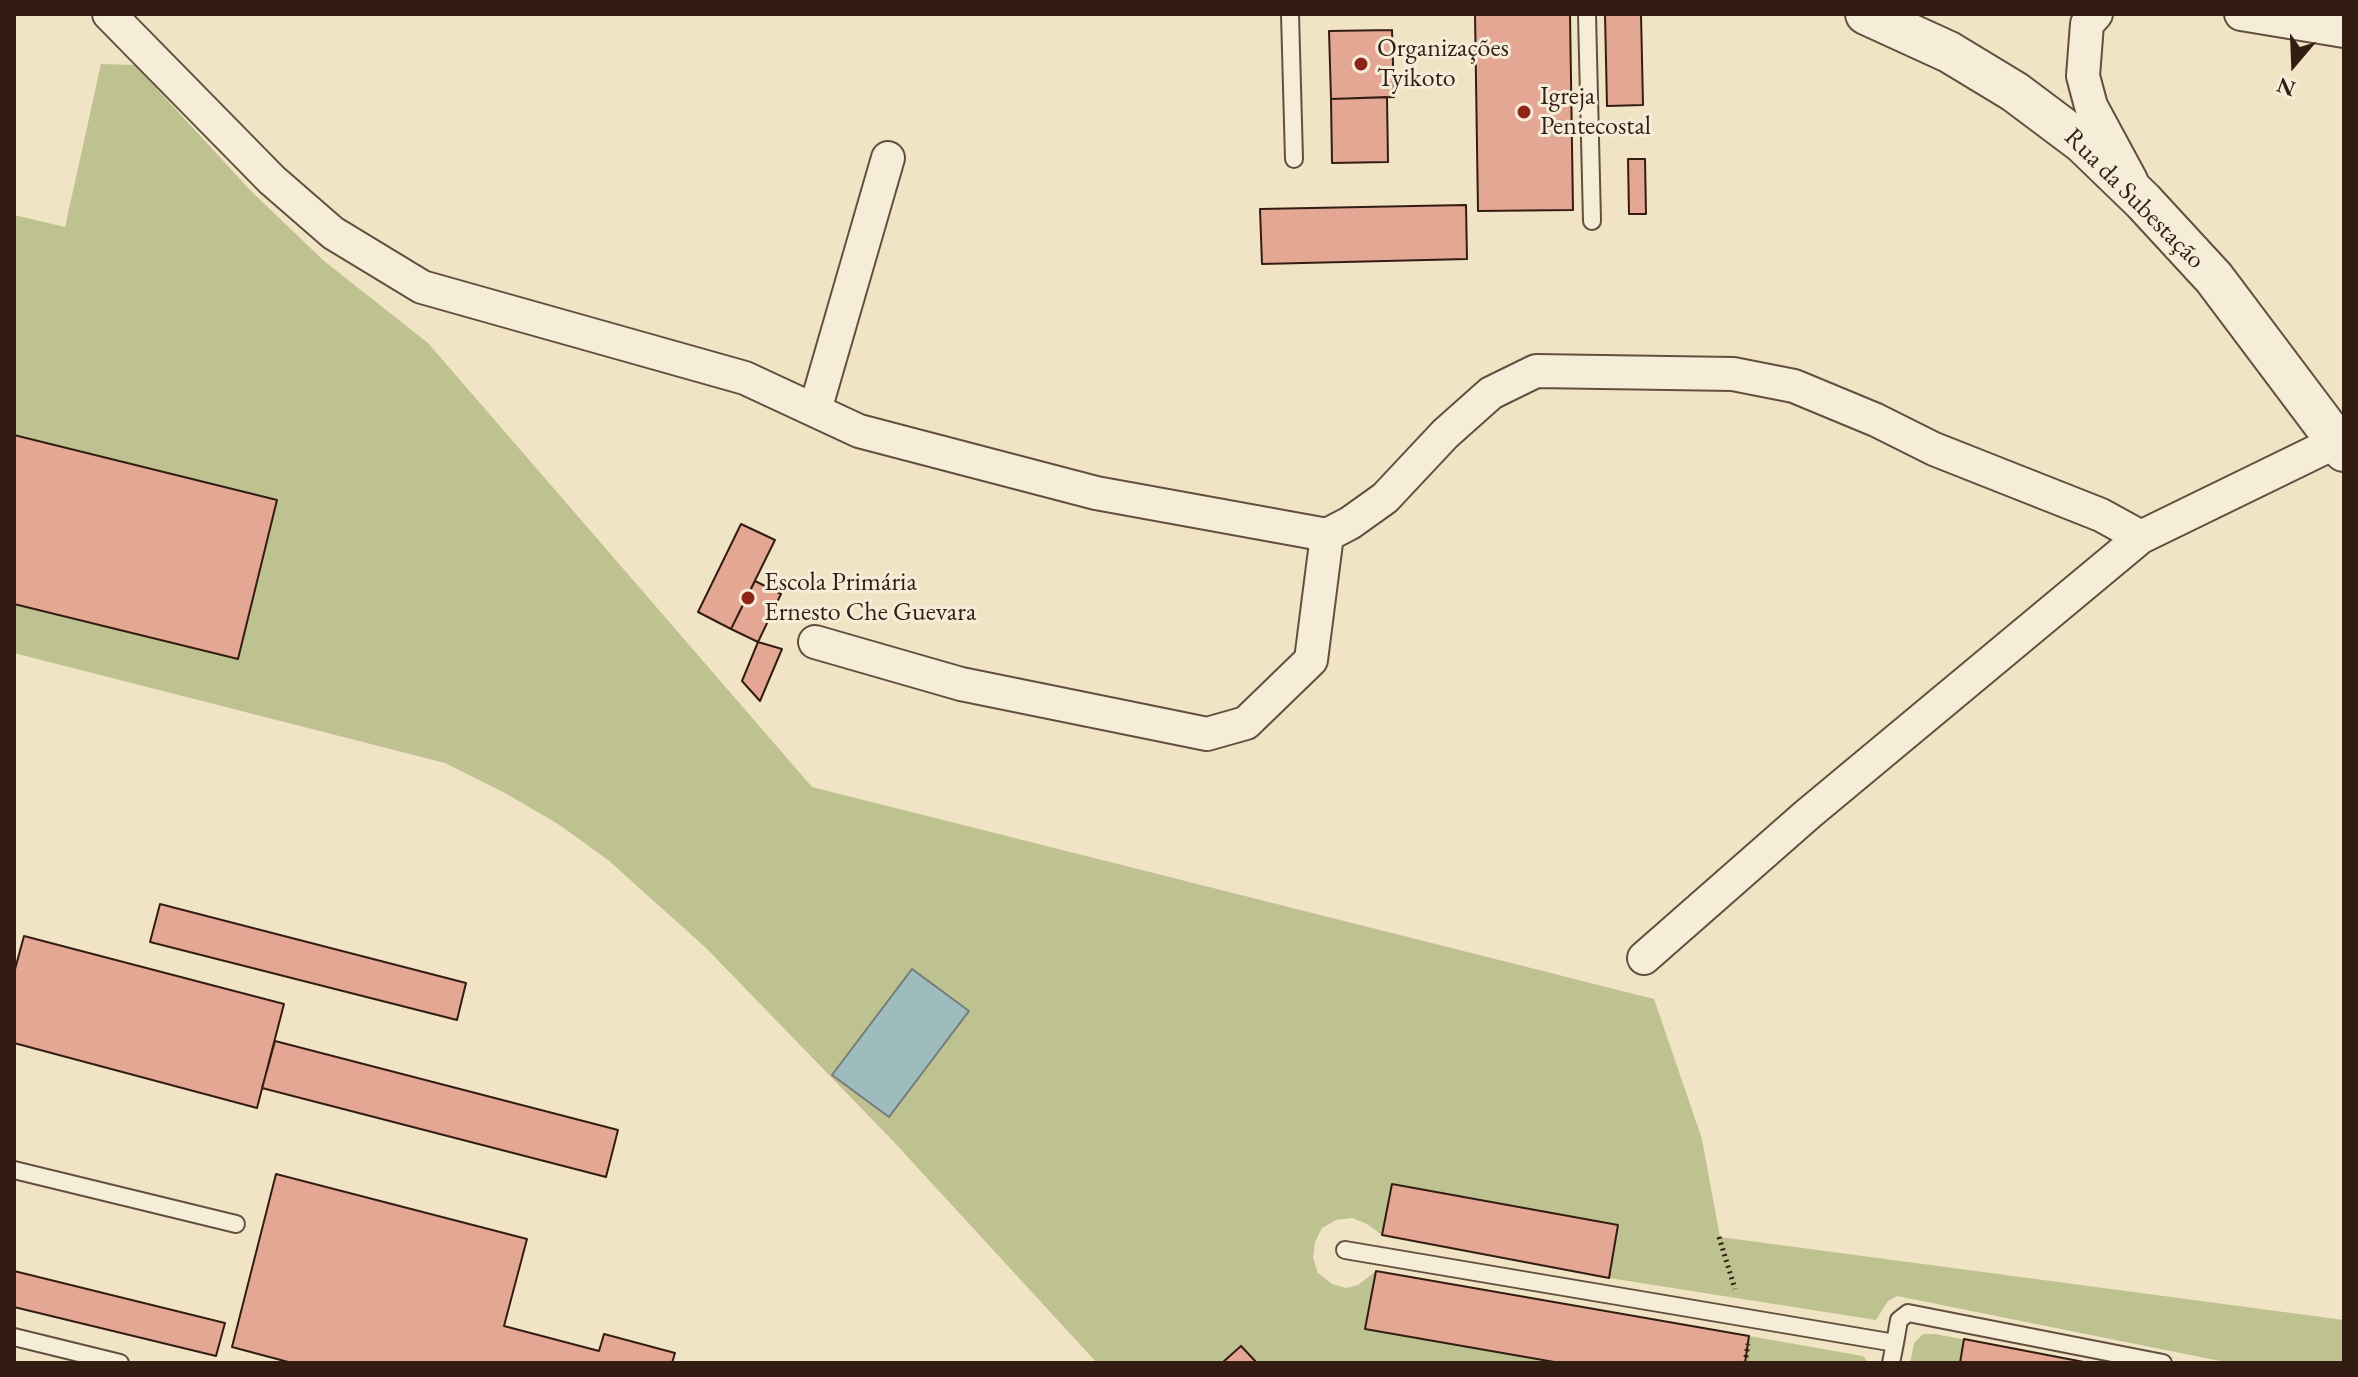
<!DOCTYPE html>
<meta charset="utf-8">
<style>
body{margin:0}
#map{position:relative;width:2358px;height:1377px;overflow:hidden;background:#f1e4c4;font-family:"EB Garamond",serif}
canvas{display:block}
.frame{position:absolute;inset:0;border:16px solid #331d13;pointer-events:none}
.north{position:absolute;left:2254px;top:24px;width:80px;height:80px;-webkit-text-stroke:6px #f6edd9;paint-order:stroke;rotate:199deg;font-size:22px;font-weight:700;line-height:32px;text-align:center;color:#331d13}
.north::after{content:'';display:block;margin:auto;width:28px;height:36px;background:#331d13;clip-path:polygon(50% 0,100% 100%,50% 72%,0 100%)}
</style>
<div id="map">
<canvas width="2358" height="1377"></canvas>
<div class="frame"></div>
<div class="north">N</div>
</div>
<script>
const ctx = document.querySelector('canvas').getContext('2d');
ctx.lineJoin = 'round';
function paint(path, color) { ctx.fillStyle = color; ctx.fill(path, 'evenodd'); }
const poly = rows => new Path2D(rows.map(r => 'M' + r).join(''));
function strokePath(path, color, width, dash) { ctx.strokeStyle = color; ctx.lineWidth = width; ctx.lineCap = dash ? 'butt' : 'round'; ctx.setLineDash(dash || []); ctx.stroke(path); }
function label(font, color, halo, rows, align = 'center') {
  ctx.font = font + ' "EB Garamond",serif'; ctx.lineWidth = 6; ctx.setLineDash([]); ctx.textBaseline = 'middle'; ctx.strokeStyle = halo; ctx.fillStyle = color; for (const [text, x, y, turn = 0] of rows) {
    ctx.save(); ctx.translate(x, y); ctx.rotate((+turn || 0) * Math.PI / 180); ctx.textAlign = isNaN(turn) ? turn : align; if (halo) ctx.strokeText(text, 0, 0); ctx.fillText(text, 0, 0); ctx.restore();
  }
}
paint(poly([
 [101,64,135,65,251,191,324,261,428,343,812,787,1654,999,1702,1139,1720,1237,2344,1320,2344,1363,2230,1363,1897,1296,1888,1301,1876,1320,1609,1278,1618,1225,1392,1184,1382,1235,1367,1224,1352,1218,1336,1220,1322,1228,1315,1242,1313,1258,1318,1273,1332,1284,1346,1288,1358,1285,1376,1271,1365,1329,1560,1363,1097,1363,893,1141,706,948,608,860,558,824,505,793,445,763,14,653,14,215,65,227],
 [1923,1334,1935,1334,2089,1363,1910,1363,1914,1343],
 [1749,1336,1863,1356,1869,1363,1745,1363]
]), '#bec291');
const water = poly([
 [912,969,969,1011,889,1117,832,1075,912,969]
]);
paint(water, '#9ebcbd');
strokePath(water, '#737c79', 2);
const building = poly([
 [1475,14,1570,14,1573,210,1478,211,1475,14],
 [1605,14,1641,14,1643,105,1607,106,1605,14],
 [1392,30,1394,97,1331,99,1329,31,1392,30],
 [1387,97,1388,162,1332,163,1331,99,1387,97],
 [1628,159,1645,159,1646,214,1629,214,1628,159],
 [1466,205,1467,259,1262,264,1260,209,1466,205],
 [14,435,277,500,238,659,14,604,14,435],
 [741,524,775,540,731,629,698,612,741,524],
 [755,581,781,594,758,642,731,629,755,581],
 [758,642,782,649,760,701,742,681,758,642],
 [160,904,466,983,457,1020,150,942,160,904],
 [24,936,284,1004,257,1108,14,1043,14,973,24,936],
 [275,1041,618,1130,606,1177,262,1088,275,1041],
 [276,1174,527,1239,504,1326,599,1351,604,1334,675,1353,672,1363,292,1363,232,1347,276,1174],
 [1392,1184,1618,1225,1609,1278,1382,1235,1392,1184],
 [14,1271,225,1323,216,1356,14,1307,14,1271],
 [1376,1271,1749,1336,1745,1363,1560,1363,1365,1329,1376,1271],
 [1964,1339,2089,1363,1960,1363,1964,1339],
 [1241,1346,1257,1363,1222,1363,1241,1346]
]);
paint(building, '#e4a794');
strokePath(building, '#331d13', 2);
const service = poly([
 [1290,14,1294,159],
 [1587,14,1592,221],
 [14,1170,236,1224],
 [1345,1250,1895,1343,1891,1363],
 [14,1337,120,1363],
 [1895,1343,1899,1320,1908,1313,2163,1363]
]);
const minor = poly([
 [109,14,272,180,333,233,422,287,745,378,859,431,1096,493,1327,535,1350,523,1385,498,1445,434,1491,393,1536,371,1733,374,1794,386,1876,420,1934,449,2101,515,2141,537],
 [2096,14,2087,24,2083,76,2091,106,2131,180],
 [2241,14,2344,31],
 [815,410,888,158],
 [815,642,961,684,1207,734,1246,723,1311,660,1327,535],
 [1644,958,1808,814,2141,537,2338,441]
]);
const tertiary = poly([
 [1866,14,1949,52,2015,92,2083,143,2143,201,2214,278,2344,451]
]);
strokePath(service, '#624f3f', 20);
strokePath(minor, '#624f3f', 36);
strokePath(tertiary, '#624f3f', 44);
strokePath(poly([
 [1719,1237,1735,1289],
 [1745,1363,1748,1344]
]), '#331d13', 5, [2, 4]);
strokePath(service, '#f6edd9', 16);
strokePath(minor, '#f6edd9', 32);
strokePath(tertiary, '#f6edd9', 40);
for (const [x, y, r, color] of [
 [1361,64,8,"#8f2418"],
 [1524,112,8,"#8f2418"],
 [748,598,8,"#8f2418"]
]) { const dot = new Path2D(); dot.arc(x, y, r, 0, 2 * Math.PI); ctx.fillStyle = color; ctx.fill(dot); strokePath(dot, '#f6edd9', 3); }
label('26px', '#331d13', '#f6edd9', [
 ["Organizações",1377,49],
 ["Tyikoto",1377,79],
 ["Igreja",1540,97],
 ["Pentecostal",1540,127],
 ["Escola Primária",764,583],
 ["Ernesto Che Guevara",764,613]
], 'left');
label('26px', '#331d13', '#f6edd9', [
 ["Rua da Subestação",2134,199,45]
]);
</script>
